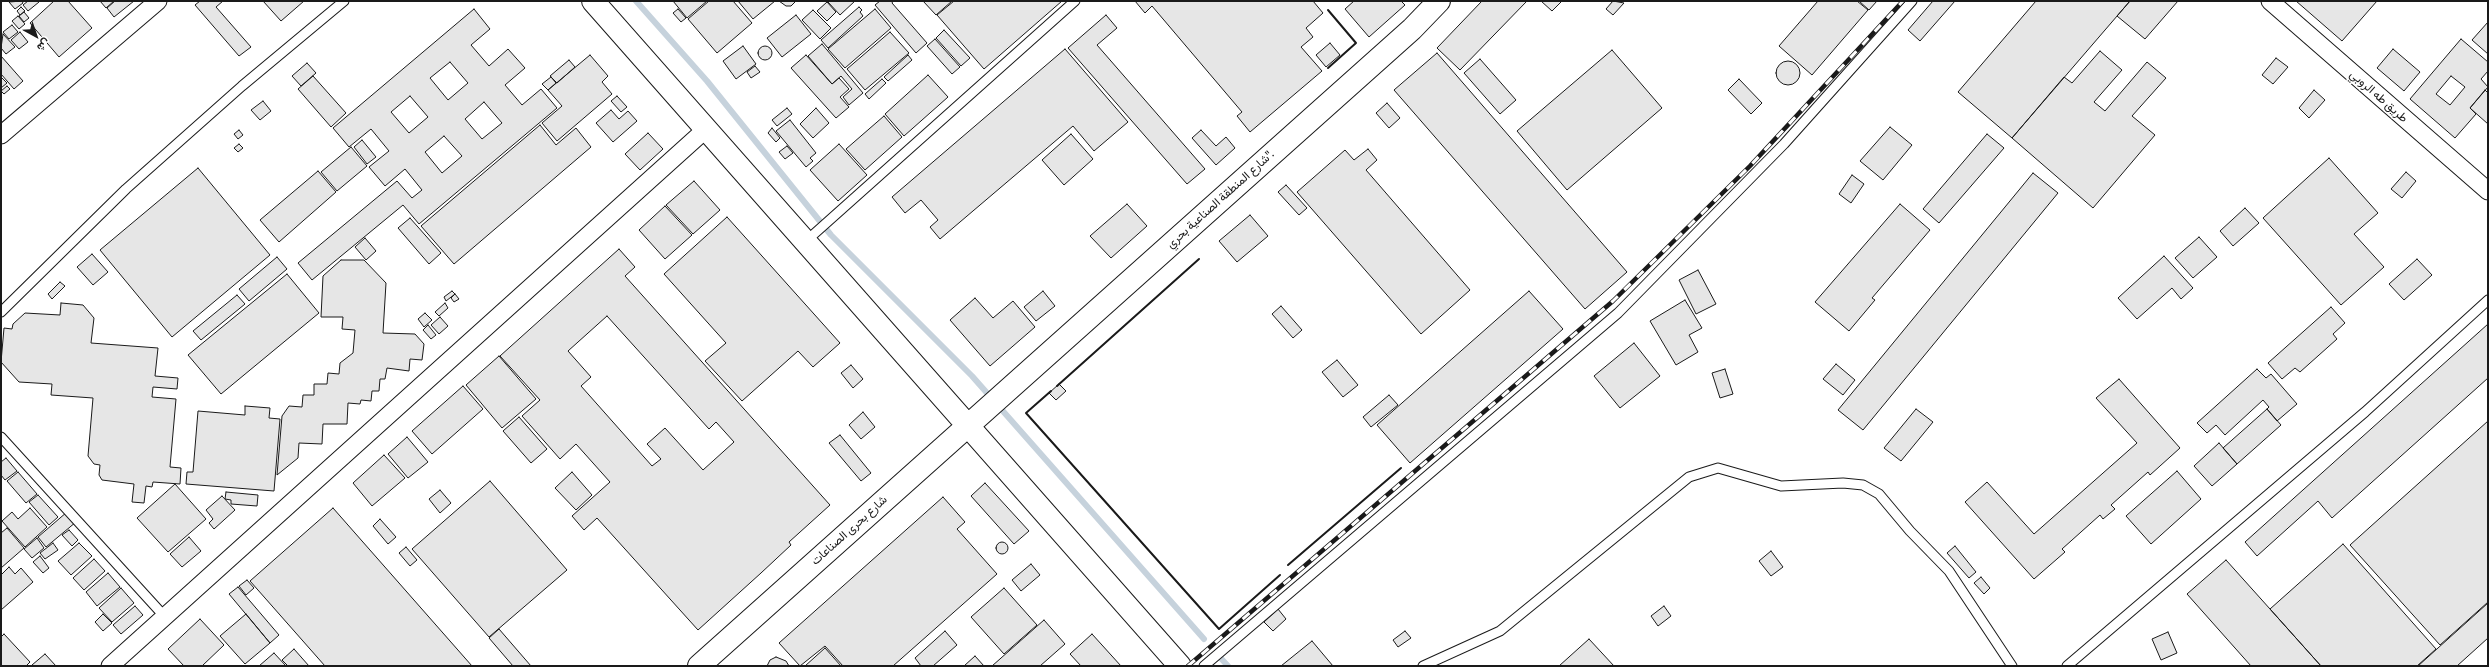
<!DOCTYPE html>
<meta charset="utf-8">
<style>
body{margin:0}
#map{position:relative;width:2489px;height:667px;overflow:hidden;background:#fff;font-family:Commissioner,Vazirmatn,sans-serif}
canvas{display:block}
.frame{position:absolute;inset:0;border:2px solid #1a1a1a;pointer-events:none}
.north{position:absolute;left:16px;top:16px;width:40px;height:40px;-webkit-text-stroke:3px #fff;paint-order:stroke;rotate:140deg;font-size:11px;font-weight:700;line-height:16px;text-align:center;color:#1a1a1a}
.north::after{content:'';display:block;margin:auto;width:14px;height:18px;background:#1a1a1a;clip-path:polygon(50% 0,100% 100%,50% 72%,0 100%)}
</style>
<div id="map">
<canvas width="2489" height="667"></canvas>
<div class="frame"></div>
<div class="north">ش</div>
</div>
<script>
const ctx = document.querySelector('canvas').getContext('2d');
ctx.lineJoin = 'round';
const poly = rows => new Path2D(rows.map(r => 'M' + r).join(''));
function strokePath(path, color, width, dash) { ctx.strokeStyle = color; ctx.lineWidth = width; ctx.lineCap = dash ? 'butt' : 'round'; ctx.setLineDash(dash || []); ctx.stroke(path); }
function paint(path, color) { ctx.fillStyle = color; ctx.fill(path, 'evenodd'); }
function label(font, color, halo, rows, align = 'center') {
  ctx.font = font + ' Commissioner,Vazirmatn,sans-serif'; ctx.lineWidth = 3; ctx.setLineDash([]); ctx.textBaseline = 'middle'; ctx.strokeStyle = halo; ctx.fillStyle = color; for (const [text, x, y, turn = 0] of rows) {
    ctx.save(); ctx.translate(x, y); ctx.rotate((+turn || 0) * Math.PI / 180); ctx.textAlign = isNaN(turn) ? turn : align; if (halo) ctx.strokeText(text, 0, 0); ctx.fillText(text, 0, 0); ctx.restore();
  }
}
strokePath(poly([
 [636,1,707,81,831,235,972,376,1204,639],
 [1216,653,1228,666]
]), '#c6d2dc', 6);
const building = poly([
 [22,1,23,3,15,9,9,2,22,1],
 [28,1,38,1,39,2,28,11,23,5,28,1],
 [54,1,68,1,92,28,59,57,30,23,54,1],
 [100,1,114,1,106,8,100,1],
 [115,1,134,1,114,17,107,8,115,1],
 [200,1,223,1,216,7,251,47,239,56,195,5,200,1],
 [263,1,304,1,281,21,263,1],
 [673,1,707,1,687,18,673,1],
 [709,1,733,1,752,23,717,53,688,19,709,1],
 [738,1,775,1,753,19,738,1],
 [779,1,796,1,791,6,786,6,779,1],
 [855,1,840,15,828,2,829,1,855,1],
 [880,1,893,1,892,3,927,43,916,53,875,5,880,1],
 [923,1,952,1,936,15,923,1],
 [954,1,1062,1,984,69,937,15,954,1],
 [1135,1,1313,1,1323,13,1306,28,1313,37,1301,47,1322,71,1250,132,1237,116,1242,112,1152,6,1145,13,1135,1],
 [1354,1,1401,1,1405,5,1369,37,1345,9,1354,1],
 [1482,1,1527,1,1460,70,1437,48,1482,1],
 [1541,1,1560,1,1561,2,1552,11,1541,1],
 [1613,1,1624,3,1613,15,1606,9,1613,1],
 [1818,1,1857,1,1868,10,1812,75,1779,46,1818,1],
 [1859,1,1877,1,1869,10,1859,1],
 [1933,1,1955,1,1920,41,1908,30,1933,1],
 [2036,1,2130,1,2012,138,1958,92,2036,1],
 [2130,1,2178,1,2145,39,2117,16,2130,1],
 [2296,1,2377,1,2342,41,2296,1],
 [827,2,836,12,827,21,817,11,827,2],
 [21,7,25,11,20,15,17,11,21,7],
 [859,7,862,10,860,12,863,16,828,48,821,40,859,7],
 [474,9,490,29,471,45,489,66,508,49,525,68,505,85,522,105,541,89,557,108,419,224,403,205,312,280,298,263,397,181,412,198,422,190,405,169,385,186,369,167,389,151,371,129,349,147,333,128,474,9],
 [450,62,468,83,448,100,430,78,450,62],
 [410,96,428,117,409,133,391,112,410,96],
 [484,102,502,123,482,139,465,119,484,102],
 [444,136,462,156,442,173,425,152,444,136],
 [678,9,686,18,681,22,673,13,678,9],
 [875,9,891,28,845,68,828,49,875,9],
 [813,10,831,28,820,39,802,20,813,10],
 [24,12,29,18,24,22,19,16,24,12],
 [796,15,811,34,782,57,767,38,796,15],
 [1106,15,1117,28,1097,45,1205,169,1187,184,1068,48,1106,15],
 [18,16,25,24,19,29,12,21,18,16],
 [2488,22,2488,54,2472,40,2488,22],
 [12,25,18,32,9,39,3,32,12,25],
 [944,30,970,58,961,66,936,38,944,30],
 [20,32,28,42,19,49,11,40,20,32],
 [890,32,909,53,865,90,847,69,890,32],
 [3,34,15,47,6,54,1,48,3,34],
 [935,39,960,67,952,74,927,46,935,39],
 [2461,39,2488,62,2488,71,2481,79,2488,87,2470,108,2476,114,2455,138,2410,99,2461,39],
 [2451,76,2465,87,2450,105,2436,94,2451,76],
 [1330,43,1340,55,1326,67,1316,55,1330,43],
 [822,44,863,93,849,105,843,97,852,89,841,76,832,84,808,56,822,44],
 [743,46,756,64,736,79,723,61,743,46],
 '758 53a7 7 0 1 1 14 0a7 7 0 1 1-14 0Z',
 [1065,49,1128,122,1094,151,1073,126,940,239,930,227,938,220,921,200,905,213,892,197,1065,49],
 [2393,49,2420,72,2404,91,2377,68,2393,49],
 [1612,50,1662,108,1567,190,1517,131,1612,50],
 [2100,51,2122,70,2094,102,2105,111,2147,62,2166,78,2132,116,2155,135,2093,208,2012,138,2064,77,2072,83,2100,51],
 [1437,53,1627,272,1585,309,1394,90,1437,53],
 [590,55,608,76,602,82,612,94,557,141,542,123,562,106,548,90,590,55],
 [806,55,832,84,839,78,849,89,840,97,849,107,836,118,791,68,806,55],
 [908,55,912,60,888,81,884,77,908,55],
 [1,56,23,81,14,89,1,74,1,56],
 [2276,58,2288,67,2273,84,2262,75,2276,58],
 [1480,59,1516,100,1500,114,1464,73,1480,59],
 [569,60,575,67,557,83,550,76,569,60],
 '1776 73a12 12 0 1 1 24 0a12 12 0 1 1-24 0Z',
 [307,63,316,73,301,86,292,76,307,63],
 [755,66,760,72,751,78,747,72,755,66],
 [928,75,948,97,904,136,885,114,928,75],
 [313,76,346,113,331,127,298,89,313,76],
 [1,77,7,83,1,88,1,77],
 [551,77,556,83,548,90,542,84,551,77],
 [882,79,886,83,869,99,865,94,882,79],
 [1739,79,1762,103,1751,114,1728,90,1739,79],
 [7,86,10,89,4,94,1,91,7,86],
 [2314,90,2325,100,2309,118,2299,108,2314,90],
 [2485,90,2488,93,2488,124,2470,108,2485,90],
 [617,96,627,107,621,112,611,101,617,96],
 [263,101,271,111,260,120,251,110,263,101],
 [1387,103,1400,118,1389,128,1376,113,1387,103],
 [787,108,792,114,777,126,772,120,787,108],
 [816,108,829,123,813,138,800,124,816,108],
 [611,110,619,119,628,111,637,121,613,142,596,123,611,110],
 [884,116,902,137,865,170,846,149,884,116],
 [790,120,816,153,810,158,813,161,806,167,776,131,790,120],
 [540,125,556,145,576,128,591,147,454,264,421,226,540,125],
 [1890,127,1912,145,1883,180,1860,161,1890,127],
 [772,128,780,138,776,142,768,133,772,128],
 [239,130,243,135,238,139,234,134,239,130],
 [1201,130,1216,146,1226,137,1235,148,1216,165,1192,138,1201,130],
 [648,133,663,149,640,170,625,154,648,133],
 [1071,134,1093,159,1064,185,1042,160,1071,134],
 [1987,134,2004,148,1939,223,1923,209,1987,134],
 [362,140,376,157,367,164,354,147,362,140],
 [239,144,243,148,238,152,234,148,239,144],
 [839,144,867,175,838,201,810,170,839,144],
 [787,146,793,153,785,159,779,152,787,146],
 [351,147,367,166,337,191,321,172,351,147],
 [1368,149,1377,160,1366,170,1470,290,1421,334,1297,192,1345,150,1354,160,1368,149],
 [2329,158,2378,213,2354,234,2384,267,2341,305,2263,218,2329,158],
 [198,168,270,255,172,337,100,250,198,168],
 [318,171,336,192,279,242,260,220,318,171],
 [2406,172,2416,181,2402,198,2391,189,2406,172],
 [2033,173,2058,193,1863,430,1838,410,2033,173],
 [1852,175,1864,184,1851,203,1839,194,1852,175],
 [694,181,720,210,693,234,666,205,694,181],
 [1286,185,1307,208,1299,215,1278,192,1286,185],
 [1127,204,1147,226,1111,258,1090,236,1127,204],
 [1900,204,1930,230,1872,298,1875,300,1849,331,1815,302,1900,204],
 [665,206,692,235,665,259,639,230,665,206],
 [2245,208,2259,223,2233,246,2220,231,2245,208],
 [1250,215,1268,236,1237,262,1219,241,1250,215],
 [727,217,840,343,813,367,798,351,742,401,705,361,726,343,664,274,727,217],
 [410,218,441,253,429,264,398,228,410,218],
 [2199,237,2217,257,2193,278,2175,258,2199,237],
 [365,238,376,251,366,260,355,247,365,238],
 [619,249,635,267,625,276,830,505,789,542,791,545,761,573,698,630,597,518,584,530,572,516,610,482,576,444,560,459,522,416,540,400,500,356,619,249],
 [607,316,709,429,716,422,734,442,703,470,665,428,647,444,661,459,652,466,581,386,591,377,568,351,607,316],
 [92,254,108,272,93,285,77,267,92,254],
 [2164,256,2193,288,2181,299,2172,288,2137,319,2118,298,2164,256],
 [277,257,287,269,249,301,239,289,277,257],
 [2417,259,2432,275,2404,300,2389,284,2417,259],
 [341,260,364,260,386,283,383,333,415,334,424,344,422,360,410,359,409,371,387,368,385,379,380,379,379,391,372,391,371,401,361,400,360,404,348,403,347,424,323,424,322,444,299,443,298,458,277,475,282,416,289,406,302,407,303,395,314,395,314,384,327,384,328,373,339,374,340,363,353,353,355,330,342,329,343,317,321,317,323,276,341,260],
 [1698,270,1716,304,1696,314,1679,280,1698,270],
 [287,274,319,313,221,394,188,355,287,274],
 [60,282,65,286,52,299,48,294,60,282],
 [452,291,455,294,446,301,444,297,452,291],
 [1043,291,1055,306,1036,321,1024,307,1043,291],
 [1529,291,1563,329,1410,463,1377,425,1529,291],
 [455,294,459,299,454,302,451,298,455,294],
 [237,295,245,304,201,340,193,331,237,295],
 [975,298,993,318,1013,301,1035,327,990,366,950,320,975,298],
 [1685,300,1702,328,1689,335,1698,352,1676,365,1650,321,1685,300],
 [61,303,83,305,94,318,91,343,158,348,155,376,178,378,177,389,153,387,152,397,176,399,170,467,181,468,180,484,153,482,152,487,146,486,144,503,132,502,134,484,102,480,99,475,100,465,94,464,88,456,93,398,51,395,52,384,19,382,1,362,4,328,12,329,13,324,25,313,60,315,61,303],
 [445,303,448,308,439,316,435,312,445,303],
 [1281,306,1302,330,1293,338,1272,314,1281,306],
 [2331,307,2345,323,2333,334,2337,339,2300,372,2295,368,2282,379,2268,363,2331,307],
 [425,313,432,320,424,327,418,319,425,313],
 [440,317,448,326,439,334,431,325,440,317],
 [2488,324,2488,378,2332,518,2318,501,2257,556,2245,542,2488,324],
 [428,325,436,335,431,339,423,330,428,325],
 [1634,343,1660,376,1620,408,1594,376,1634,343],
 [499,356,536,399,502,428,466,385,499,356],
 [1337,360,1358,385,1343,397,1322,372,1337,360],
 [1836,364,1855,380,1843,395,1823,379,1836,364],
 [851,365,863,379,853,388,841,373,851,365],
 [1725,369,1733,394,1720,398,1712,373,1725,369],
 [2257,369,2266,378,2271,374,2297,404,2277,421,2267,409,2269,407,2263,400,2225,435,2216,425,2207,433,2197,423,2257,369],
 [2119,379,2180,448,2150,475,2148,472,2111,505,2115,509,2103,519,2100,515,2062,549,2065,552,2034,579,1965,502,1987,482,2034,534,2137,443,2096,398,2119,379],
 [1059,384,1066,391,1056,400,1049,393,1059,384],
 [463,386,483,409,432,454,412,431,463,386],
 [1389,395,1398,405,1371,427,1363,417,1389,395],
 [245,406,270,408,269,418,280,419,274,491,186,484,187,472,193,472,198,411,245,415,245,406],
 [1916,409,1933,422,1901,461,1884,448,1916,409],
 [2267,409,2281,425,2237,464,2223,448,2267,409],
 [863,412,875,427,861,439,849,425,863,412],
 [519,417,547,449,531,463,503,431,519,417],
 [2488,421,2488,602,2440,645,2350,545,2488,421],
 [840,435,871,473,861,481,829,443,840,435],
 [407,437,428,462,408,478,388,454,407,437],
 [2219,443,2237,464,2212,486,2194,466,2219,443],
 [384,455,405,478,372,506,353,483,384,455],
 [6,458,17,471,5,480,1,475,1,462,6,458],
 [2177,471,2201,499,2151,544,2126,516,2177,471],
 [18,472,37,494,26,503,7,481,18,472],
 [572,472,592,495,576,510,555,488,572,472],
 [490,481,567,570,489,637,412,549,490,481],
 [985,483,1029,531,1014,544,971,496,985,483],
 [175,484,206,519,168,552,137,518,175,484],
 [440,490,451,503,440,513,429,499,440,490],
 [226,492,258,495,257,506,231,504,231,500,225,499,226,492],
 [38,495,58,517,49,525,29,502,38,495],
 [222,496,235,510,214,529,209,523,213,519,206,510,222,496],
 [943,497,965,522,957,529,997,574,893,666,843,666,825,646,800,666,779,643,943,497],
 [30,508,47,527,25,547,2,521,12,512,18,519,30,508],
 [333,508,472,666,325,666,250,581,333,508],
 [67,512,76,522,46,547,38,537,67,512],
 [380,519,396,537,388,544,373,526,380,519],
 [7,528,24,548,1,568,1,533,7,528],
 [69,530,78,540,72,546,62,535,69,530],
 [189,537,201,551,182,567,170,554,189,537],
 [37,538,44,548,32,558,24,549,37,538],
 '996 548a6 6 0 1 1 12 0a6 6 0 1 1-12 0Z',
 [53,543,58,550,45,559,40,553,53,543],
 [79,543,92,556,71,575,58,561,79,543],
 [2343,544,2436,649,2417,666,2321,666,2270,609,2343,544],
 [1955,546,1976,572,1969,578,1947,553,1955,546],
 [406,547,417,560,410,566,399,553,406,547],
 [1771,551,1783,567,1771,576,1759,561,1771,551],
 [40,556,49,568,43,573,33,562,40,556],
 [94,559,105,571,84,590,73,578,94,559],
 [2226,560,2270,609,2321,666,2251,666,2187,594,2226,560],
 [1031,564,1040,575,1021,591,1012,580,1031,564],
 [9,567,15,574,21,568,33,582,1,610,1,575,9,567],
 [108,573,120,587,97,606,86,592,108,573],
 [1981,577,1990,588,1984,594,1974,583,1981,577],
 [247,580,254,588,246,595,239,586,247,580],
 [238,587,279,635,270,643,229,594,238,587],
 [121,588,134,603,112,622,99,608,121,588],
 [1004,588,1037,625,1004,654,971,617,1004,588],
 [2488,603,2488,638,2457,666,2418,666,2488,603],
 [135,606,143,615,121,634,113,625,135,606],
 [1664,606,1671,616,1658,626,1651,616,1664,606],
 [1278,609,1286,619,1273,631,1264,622,1278,609],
 [103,614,112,623,103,631,95,622,103,614],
 [246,614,270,643,245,664,220,636,246,614],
 [200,619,224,645,202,666,184,666,168,649,200,619],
 [1044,620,1065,644,1040,666,992,666,1044,620],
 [499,629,531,666,513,666,489,638,499,629],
 [945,631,957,645,933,666,921,666,915,658,945,631],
 [1405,631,1411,638,1398,647,1393,640,1405,631],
 [2168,632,2177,653,2161,660,2152,639,2168,632],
 [4,634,30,662,26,666,1,666,1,637,4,634],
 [1092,634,1121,666,1081,666,1070,654,1092,634],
 [1589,639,1614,666,1559,666,1589,639],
 [1312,641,1333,666,1281,666,1312,641],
 [825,648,841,666,805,666,825,648],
 [294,649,309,666,288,666,282,660,294,649],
 [274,653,286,666,259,666,274,653],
 [45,654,56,666,33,666,32,665,45,654],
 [975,656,984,666,964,666,975,656],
 [776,657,786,661,789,666,767,666,770,660,776,657]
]);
paint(building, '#e6e6e6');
strokePath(building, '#1a1a1a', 1);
const lane = poly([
 [805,242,1075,1],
 [1,312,126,189,242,86,344,1],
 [1,437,165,617],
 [1204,666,1618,313,1784,144,1912,1],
 [1423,666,1500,631,1689,477,1718,468,1781,486,1843,483,1863,485,1879,494,1910,531,1949,571,2012,666],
 [2067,666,2365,412,2488,300]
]);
const street = poly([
 [2270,1,2488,191],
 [1,135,158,1],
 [110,666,705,130]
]);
const secondary = poly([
 [593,1,1180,666],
 [699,666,1412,29,1439,1]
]);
strokePath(lane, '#1a1a1a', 11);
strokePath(street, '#1a1a1a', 19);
strokePath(secondary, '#1a1a1a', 24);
strokePath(lane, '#fff', 9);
strokePath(street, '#fff', 17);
strokePath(secondary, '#fff', 22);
const rail = poly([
 [1188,666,1613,301,1750,166,1903,1]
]);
strokePath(rail, '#1a1a1a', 4.5);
strokePath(rail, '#fff', 3, [9]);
strokePath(poly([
 [1328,10,1356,43,1328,68],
 [1057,386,1199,259],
 [1051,391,1026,413,1219,629,1280,575],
 [1288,565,1401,468]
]), '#1a1a1a', 2);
label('12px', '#1a1a1a', '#fff', [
 ["طريق طه الروبي",2379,96,41],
 ["شارع المنطقة الصناعية بحري\".",1220,199,-42],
 ["شارع بحرى الصناعات",849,530,-42]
]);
</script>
